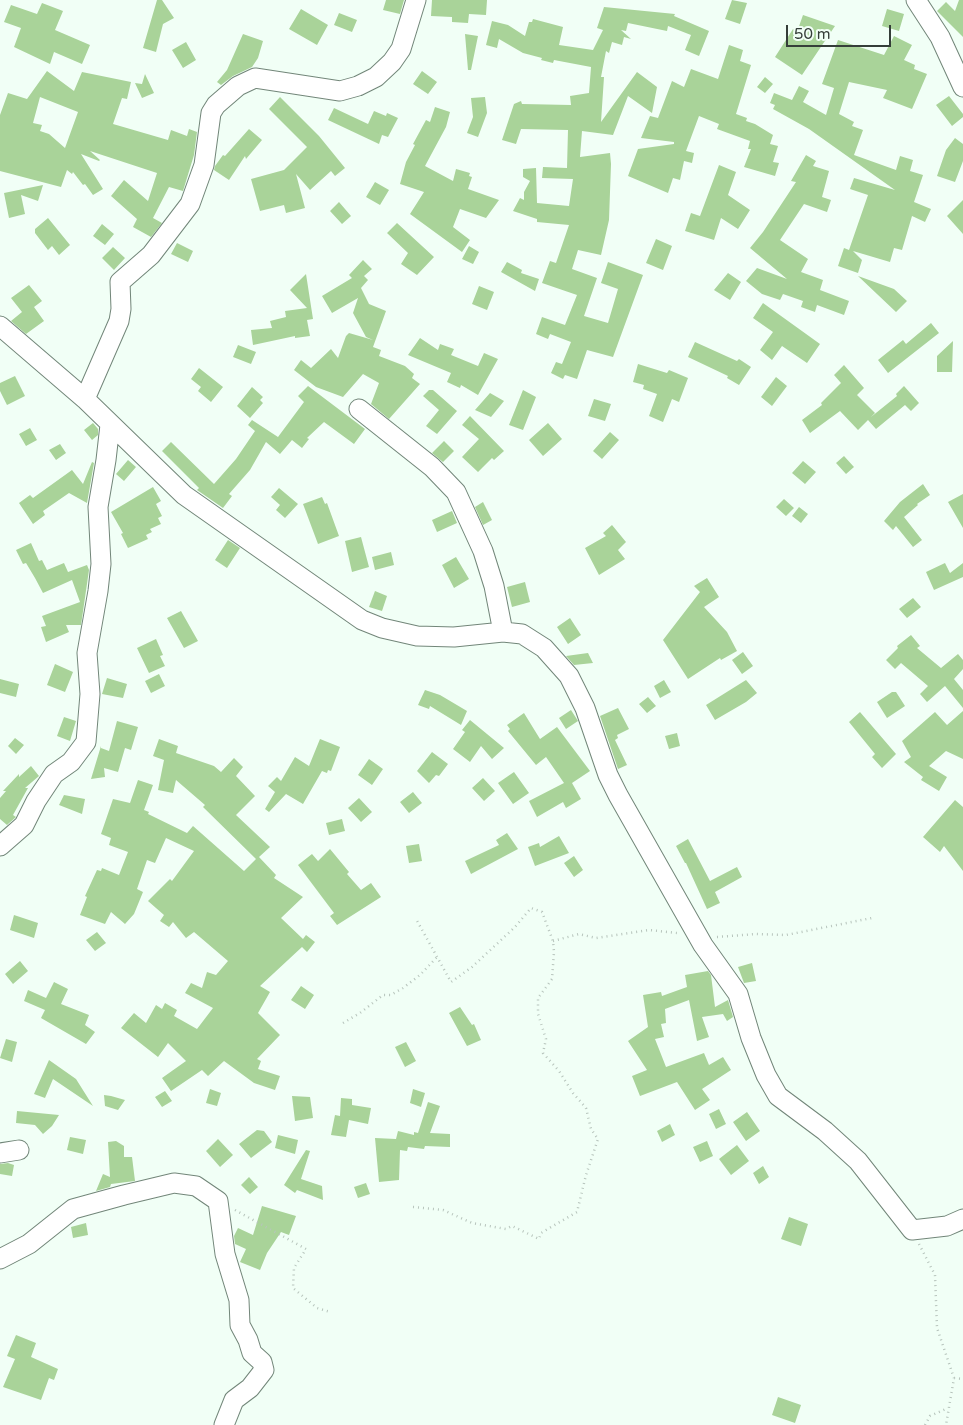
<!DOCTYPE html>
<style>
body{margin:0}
#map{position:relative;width:963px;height:1425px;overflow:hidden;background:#f1fff6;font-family:"Varela Round",sans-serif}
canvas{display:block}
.scale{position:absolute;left:786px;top:25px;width:105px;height:22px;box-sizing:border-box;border:2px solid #353e39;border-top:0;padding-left:6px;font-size:15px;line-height:18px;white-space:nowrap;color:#353e39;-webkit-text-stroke:4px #f1fff6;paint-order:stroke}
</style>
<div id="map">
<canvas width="963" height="1425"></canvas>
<div class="scale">50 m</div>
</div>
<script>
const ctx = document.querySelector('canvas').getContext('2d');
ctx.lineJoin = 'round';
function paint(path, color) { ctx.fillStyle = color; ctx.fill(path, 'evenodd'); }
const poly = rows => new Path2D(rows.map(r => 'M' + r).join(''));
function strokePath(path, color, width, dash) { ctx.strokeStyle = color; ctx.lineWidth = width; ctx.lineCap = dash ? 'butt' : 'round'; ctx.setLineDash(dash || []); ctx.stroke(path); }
paint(poly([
 [157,0,162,0,174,18,163,24,156,52,143,48],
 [386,0,404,0,400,14,383,10],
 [432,0,487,0,486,15,469,14,468,23,452,22,452,17,431,16],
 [732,0,747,3,740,24,725,19],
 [959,0,963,0,963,37,937,11,946,2,955,11],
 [42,3,63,11,55,30,90,45,82,64,54,52,50,64,14,47,21,28,4,22,11,5,37,14],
 [604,7,675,14,674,16,709,31,699,56,685,50,691,35,668,26,667,31,628,23,626,31,621,30,631,39,624,37,622,45,612,42,609,53,606,51,601,77,604,77,601,122,637,72,657,87,652,113,628,96,613,135,582,131,580,157,610,153,611,164,609,220,601,255,578,250,572,269,597,278,584,316,608,323,618,289,601,283,608,262,643,275,613,357,587,350,577,379,565,375,563,379,551,373,556,362,562,364,571,342,550,334,548,339,536,334,542,317,565,325,577,295,542,283,550,261,556,263,569,225,537,222,537,219,513,211,520,198,524,200,524,192,530,181,523,177,523,169,536,168,537,203,569,206,573,179,542,178,543,167,567,168,568,130,521,129,516,144,502,140,514,104,521,101,522,104,571,105,570,96,589,93,591,67,554,60,553,63,541,60,542,58,523,53,499,39,497,48,486,45,492,21,508,25,525,36,529,22,532,22,533,19,563,27,559,45,593,50,603,30,597,28],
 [301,9,328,25,317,45,289,29],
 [887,9,904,14,899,31,882,26],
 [339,13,357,20,352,32,334,25],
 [803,15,835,26,802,75,775,57,793,29,797,32],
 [243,34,263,41,258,58,252,67,233,76,221,85,217,82,227,70],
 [465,34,478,36,471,70,468,70],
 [894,36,912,45,904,60,915,65,914,69,927,74,912,109,883,98,887,90,849,82,839,114,854,122,852,126,863,130,854,155,896,170,900,156,913,160,910,171,923,175,914,202,931,209,925,222,912,216,902,250,894,248,890,262,853,251,862,260,858,273,838,266,844,248,849,250,868,195,850,189,854,178,895,190,809,129,773,109,775,105,770,103,774,93,792,100,799,86,809,91,803,102,826,115,834,88,822,84,838,40,884,55],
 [186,42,196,60,183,68,172,50],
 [729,45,743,50,740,61,751,65,736,114,747,118,746,121,755,124,773,135,770,144,778,146,773,162,779,163,775,176,744,167,751,149,748,149,750,141,717,129,719,124,699,116,686,151,694,153,692,163,684,161,680,180,673,178,668,193,628,176,638,149,674,144,674,142,641,138,650,116,658,118,672,81,684,87,691,69,718,79],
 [47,71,74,91,82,72,131,82,127,99,122,98,113,124,168,140,171,130,187,136,189,129,197,132,194,155,183,191,169,187,153,218,162,223,151,237,133,227,137,219,111,196,124,180,148,201,157,173,90,151,100,160,99,161,81,154,103,189,93,195,85,184,83,185,73,172,72,174,67,170,61,187,0,171,0,115,8,93,27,99],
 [40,97,78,112,65,148,49,134,40,131,42,125,33,123],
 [422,71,437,82,428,94,413,84],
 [145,74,154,93,142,98,135,83,142,84],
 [765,77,773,84,765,93,757,87],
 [949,96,963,114,963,117,952,126,936,105],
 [280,97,319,136,345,168,335,176,331,171,310,190,296,174,305,208,286,213,284,205,260,211,251,179,284,170,307,147,269,109],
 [485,97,487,113,478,137,467,133,473,117,471,98],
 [435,107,450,112,446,127,425,166,453,181,456,169,470,173,469,176,472,177,468,189,499,200,486,218,460,209,453,227,470,240,462,252,410,214,424,192,400,184,406,162,415,145,413,144,426,120,430,122],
 [334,108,368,124,374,111,386,116,387,113,398,118,388,137,382,135,379,144,328,120],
 [249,129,262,140,246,159,245,156,229,180,214,170,215,166,223,155,225,156],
 [955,138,963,144,963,161,955,182,937,176,946,150],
 [806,155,816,161,813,166,829,171,822,197,831,200,827,212,804,204,780,240,808,259,801,272,823,280,820,290,849,301,844,315,817,305,815,312,801,307,803,301,783,294,780,300,762,294,746,281,757,268,787,279,750,248,763,232,796,182,791,181],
 [719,165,736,172,728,195,750,210,738,229,721,218,714,240,685,231,691,213,700,216],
 [375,182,389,190,380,205,366,197],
 [43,185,38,201,21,195,25,214,9,218,4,193],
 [963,200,963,234,947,216],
 [339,202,351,216,342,224,330,211],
 [48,218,70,245,59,255,52,246,48,250,35,233,35,229],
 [397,223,434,257,417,275,401,264,408,253,387,233],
 [102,224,114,234,105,245,93,236],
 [656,239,672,246,663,270,646,263],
 [177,243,193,251,188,262,171,254],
 [469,246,479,252,473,264,462,259],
 [113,247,125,258,114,270,102,258],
 [363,260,372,269,364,276,368,280,361,288,369,304,386,311,373,347,381,350,379,356,405,366,414,374,412,378,420,384,389,419,371,404,379,383,363,374,343,397,316,387,294,370,301,360,311,368,331,349,338,358,346,336,349,333,373,340,366,337,353,313,358,298,332,313,322,296,352,278,349,275],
 [507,262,522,270,521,273,539,279,535,291,501,272],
 [728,273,741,282,730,300,714,290],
 [306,274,313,319,307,320,310,336,295,338,295,336,253,345,251,330,272,328,270,321,286,317,285,311,307,308,290,290],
 [858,276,894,289,907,301,896,312],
 [29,285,42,301,34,307,44,321,26,334,11,321,22,312,11,298],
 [479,286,494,292,487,310,472,304],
 [763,303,820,344,807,363,782,346,772,360,760,350,773,332,753,318],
 [931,323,939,333,888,373,878,360,903,340,906,344],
 [420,338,438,350,440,344,454,349,451,355,478,366,484,353,498,359,478,395,461,385,460,388,447,382,451,373,408,355],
 [953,341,952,372,937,372,937,356],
 [695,342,737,361,739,359,751,367,739,385,727,378,728,376,688,357],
 [238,345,256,352,251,364,233,357],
 [638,364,667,373,669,370,688,378,679,402,672,399,663,422,649,416,657,394,643,389,644,385,633,382],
 [844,365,864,388,857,395,875,413,871,417,897,396,896,394,904,386,919,403,911,411,905,405,876,429,868,420,858,430,840,411,810,433,802,420,822,405,821,403,841,383,834,375],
 [199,368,223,387,211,402,198,391,201,387,191,379],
 [15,376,25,396,7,405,0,391,0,383],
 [776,377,787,386,772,406,761,397],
 [308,386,365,429,354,444,324,422,307,438,309,439,302,448,292,440,280,454,266,442,250,470,229,494,232,496,223,508,197,490,199,488,162,451,171,442,214,484,236,459,255,431,248,425,252,420,278,437,304,402,298,396],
 [252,387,263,397,260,400,263,403,250,418,237,406],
 [429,390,433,390,457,411,437,434,426,426,439,410,423,396],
 [523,390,536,397,523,430,509,425],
 [490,393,504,401,491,417,475,410],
 [594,399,611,404,605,421,588,416],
 [470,416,504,451,494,460,492,458,478,472,462,457,479,439,462,425],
 [93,423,98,429,98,435,92,440,84,430],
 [548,423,562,439,543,456,529,440],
 [30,428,37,440,26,446,19,434],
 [610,432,619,440,602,459,593,451],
 [444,441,454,451,443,462,432,453],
 [60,444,66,453,56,460,49,450],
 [844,456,854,467,846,474,836,463],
 [128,460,136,467,124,481,116,474],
 [803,461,816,472,805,484,792,473],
 [92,462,94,463,87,503,69,493,43,511,45,515,33,524,19,503,30,495,33,498,72,470,83,484],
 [923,484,930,495,917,504,918,505,904,517,922,540,913,547,896,526,893,530,884,521,900,502],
 [153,487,161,501,156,504,162,516,158,518,161,524,150,529,152,532,146,535,148,539,128,548,121,534,123,533,111,512],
 [279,488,298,504,285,518,276,510,280,505,271,497],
 [963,494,963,528,948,502],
 [322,497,325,504,327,503,339,536,318,544,303,504],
 [784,499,794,508,786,516,776,507],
 [483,502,492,520,483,525,475,507],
 [799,507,808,514,801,523,792,516],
 [452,511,457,523,437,532,432,520],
 [612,525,626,542,618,550,625,559,599,575,585,548,606,536,603,533],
 [361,537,369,567,352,572,345,541],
 [228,540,240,548,227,568,215,560],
 [31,543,39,561,42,560,47,570,64,563,68,572,87,565,89,570,81,625,66,625,69,632,46,642,41,627,46,626,42,616,80,602,72,580,43,593,35,578,26,563,23,564,16,550],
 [391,552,394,565,375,570,372,557],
 [456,557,469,579,454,588,442,565],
 [945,563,950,573,963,563,963,577,934,590,926,572],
 [707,578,719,597,704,607,727,632,737,651,721,660,720,658,688,679,663,640,700,592,694,586],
 [525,582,530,602,512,607,507,587],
 [375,591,387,596,382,611,369,607],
 [913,598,921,607,907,618,899,609],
 [181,611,198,641,184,648,167,618],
 [570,618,581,635,568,644,557,627],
 [911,635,920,646,917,648,941,668,958,654,963,660,963,669,954,679,963,690,963,708,945,686,927,702,920,694,928,686,901,663,895,669,886,660,898,648,897,646],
 [156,639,163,655,160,656,165,666,149,673,137,648],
 [743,652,753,666,742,674,732,660],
 [588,653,593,663,574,665,566,656],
 [55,664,73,672,65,692,47,685],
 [159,674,165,686,151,693,145,681],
 [107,678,127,684,123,698,102,694],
 [0,679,19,684,16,697,0,693],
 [664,680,671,692,660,698,654,686],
 [746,680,757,693,746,702,715,720,706,705],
 [425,690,440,695,467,711,461,725,430,706,429,709,418,705],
 [892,692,896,692,905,706,887,718,877,702],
 [648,697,656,706,647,713,639,704],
 [618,708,629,729,617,735,618,738,615,740,627,765,618,769,600,716],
 [571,710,578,721,566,729,559,718],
 [963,711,963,759,946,751,929,766,947,777,939,791,921,780,923,777,904,762,911,757,902,741,935,712,947,725],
 [860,712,896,754,882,768,872,757,875,754,849,722],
 [524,713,540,739,557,727,590,771,572,783,581,799,566,808,563,802,537,817,529,801,564,783,546,757,536,765,508,731,510,729,507,725],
 [64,717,76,721,70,741,57,736],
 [470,720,504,748,492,759,481,746,470,762,453,749,465,732,462,730],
 [117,721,138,727,131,750,125,748,118,772,104,768,105,777,91,779,101,746,101,748,109,751],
 [677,733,680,746,669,749,665,736],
 [15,738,24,745,16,754,8,746],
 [159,739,178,746,176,753,214,766,221,772,234,758,243,767,236,776,255,796,236,815,270,847,259,857,276,875,274,878,303,897,281,918,303,939,306,935,315,942,307,952,302,947,260,986,270,992,258,1013,280,1035,257,1059,261,1061,258,1069,280,1076,275,1090,254,1083,224,1061,208,1076,202,1070,171,1091,162,1078,186,1061,168,1043,158,1057,121,1028,134,1013,146,1023,156,1005,162,1009,165,1003,177,1010,174,1016,197,1029,213,1008,185,993,191,983,202,988,207,972,216,975,228,961,194,932,186,938,173,922,169,927,160,921,164,915,148,901,170,879,172,881,194,851,166,838,155,863,147,860,137,889,143,892,134,914,125,924,111,912,105,924,80,915,87,897,85,896,97,870,101,871,102,868,119,875,128,852,109,845,111,838,101,834,113,799,130,803,138,780,153,785,144,810,149,812,148,814,187,833,193,826,244,871,256,859,203,807,205,805,176,780,173,793,158,790,164,760,153,756],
 [320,739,340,747,331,771,328,770,327,773,322,771,303,804,286,794,269,812,265,809,275,792,268,786,277,777,281,781,295,757,309,766],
 [432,752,448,764,439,776,436,775,429,783,417,771],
 [369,759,383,769,372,785,358,775],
 [31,766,39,776,25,788,28,788,13,815,16,817,7,825,0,819,0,798,6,791,3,791,19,774,19,777],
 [514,772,529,793,513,804,498,783],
 [483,778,495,791,484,801,472,788],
 [413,792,422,803,409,813,400,802],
 [64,795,85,799,82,814,59,805],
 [359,798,372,812,361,822,348,808],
 [955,800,963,807,963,871,944,846,940,852,923,837],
 [342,819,345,831,329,835,326,823],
 [507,833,518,849,471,874,465,861,499,845,496,840],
 [559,836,569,853,535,866,528,847,539,843,540,847],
 [688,839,710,881,737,867,742,877,715,892,720,903,707,909,686,863,685,863,676,846],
 [419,844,422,861,409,863,406,846],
 [330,849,349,872,347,874,361,890,371,883,381,897,337,925,330,916,334,913,298,865,312,854,318,861],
 [574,856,583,870,574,877,564,863],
 [14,915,38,923,34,938,10,930],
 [97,932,106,943,95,951,86,940],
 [20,961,28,971,13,984,5,974],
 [752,963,756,981,744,983,738,967],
 [708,971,711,975,715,1007,728,1000,733,1017,727,1021,723,1014,702,1017,709,1037,697,1041,689,1000,665,1009,666,1023,661,1024,664,1037,655,1039,666,1067,704,1053,709,1065,723,1057,731,1070,702,1089,710,1100,695,1110,677,1082,640,1096,632,1076,647,1070,628,1041,648,1027,643,995,661,992,662,996,687,987,685,975],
 [54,982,68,989,61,1004,89,1015,85,1025,95,1032,86,1044,41,1018,45,1010,24,1001,28,990,46,998],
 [301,986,314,995,305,1009,291,1000],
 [460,1007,472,1025,474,1024,481,1040,467,1046,449,1013],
 [6,1039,17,1042,12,1062,0,1058],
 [406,1042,416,1061,405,1067,395,1047],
 [49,1060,76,1079,93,1106,53,1079,45,1098,34,1094],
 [210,1089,221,1093,217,1106,206,1103],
 [413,1089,425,1093,421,1107,410,1103],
 [165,1091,172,1101,162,1107,155,1097],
 [104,1095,111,1096,125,1100,118,1110,105,1106],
 [292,1096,310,1097,313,1118,295,1121],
 [341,1098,352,1099,352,1105,371,1108,368,1124,349,1120,346,1137,331,1135,335,1115,340,1116],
 [428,1102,440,1106,430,1133,450,1134,450,1147,425,1146,424,1149,408,1147,407,1151,400,1150,399,1180,379,1182,375,1138,396,1139,398,1131,414,1135,414,1132,418,1133],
 [719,1109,726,1124,716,1129,709,1114],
 [17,1111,59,1115,52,1126,43,1134,35,1125,16,1123],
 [747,1112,760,1131,746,1141,733,1122],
 [670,1124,675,1135,662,1142,657,1131],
 [257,1130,264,1131,272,1142,251,1158,239,1144],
 [278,1135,298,1140,295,1154,275,1148],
 [70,1137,86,1140,83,1154,67,1150],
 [218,1139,233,1155,220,1167,206,1151],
 [116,1141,124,1146,124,1157,132,1157,135,1181,111,1184,110,1187,96,1191,103,1174,110,1177,108,1142],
 [707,1141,713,1156,700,1162,693,1147],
 [737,1145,749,1161,731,1175,719,1159],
 [306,1150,310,1151,301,1179,322,1186,323,1200,297,1190,295,1193,284,1185],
 [8,1163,14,1165,12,1176,0,1174,0,1164],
 [763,1166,769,1177,759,1184,753,1173],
 [249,1177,258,1187,250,1194,241,1185],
 [366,1183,370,1194,358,1198,354,1187],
 [262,1206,296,1216,289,1235,281,1232,267,1253,260,1270,240,1262,246,1249,235,1244,234,1236,238,1228,253,1235],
 [789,1217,808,1224,801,1246,781,1239],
 [86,1223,88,1235,73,1238,71,1227],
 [16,1335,36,1343,31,1357,58,1369,54,1380,49,1378,41,1400,3,1387,15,1359,7,1356],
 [778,1397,801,1405,795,1423,772,1415]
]), '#a9d399');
const minor = poly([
 [916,0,940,37,963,87],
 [0,326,85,399,184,495,362,620,382,628,417,636,454,637,503,632,522,634,544,648,569,676,585,708,608,775,618,795,703,945,738,994,751,1038,766,1075,778,1096,825,1131,858,1161,912,1230,947,1226,963,1219],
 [85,399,119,321,121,309,120,282,151,255,190,204,204,165,211,113,216,105,238,86,255,78,340,91,358,86,376,77,392,62,401,49,416,0],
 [359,409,432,467,456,492,483,551,494,586,503,632],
 [0,846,24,825,36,801,54,774,71,762,86,742,90,694,87,653,98,591,101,564,98,507,106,460,110,425],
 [0,1153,19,1150],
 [0,1259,29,1244,73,1209,124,1195,174,1183,196,1186,218,1201,225,1254,239,1300,240,1325,248,1340,252,1353,262,1362,264,1370,250,1388,234,1400,224,1425]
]);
strokePath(minor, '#728679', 21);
strokePath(poly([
 [717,937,756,934,786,935,872,918],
 [553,941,579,934,596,938,649,930,677,933],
 [343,1023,360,1013,383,995,391,995,403,988,420,975,438,956],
 [413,1207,443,1210,472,1223,506,1229,512,1226,539,1239,541,1233,577,1212,586,1175,598,1139,591,1129,586,1108,573,1093,559,1071,543,1053,546,1039,538,1014,538,998,552,979,554,952,553,941,542,912,531,908,515,927,472,967,451,982,416,919],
 [235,1210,306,1249,294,1268,293,1288,317,1308,330,1312],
 [919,1244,935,1275,937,1328,954,1378,946,1425],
 [954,1378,963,1379],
 [925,1425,930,1416,948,1408]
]), '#b7c4bc', 2.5, [1, 4]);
strokePath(minor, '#fff', 19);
</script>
